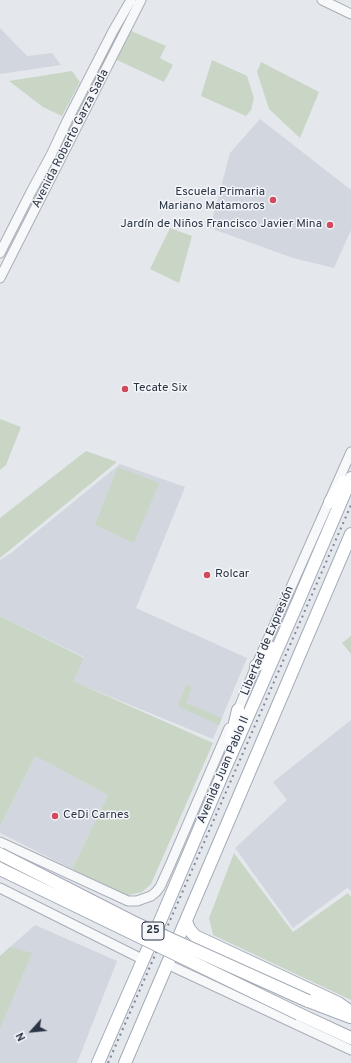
<!DOCTYPE html>
<meta charset="utf-8">
<style>
body{margin:0}
#map{position:relative;width:351px;height:1063px;overflow:hidden;background:#e4e7ec;font-family:Overpass,sans-serif}
canvas{display:block}
.north{position:absolute;left:12px;top:1011px;width:40px;height:40px;-webkit-text-stroke:3px #f4f6f9;paint-order:stroke;rotate:243deg;font-size:11px;font-weight:700;line-height:16px;text-align:center;color:#2b3445}
.north::after{content:'';display:block;margin:auto;width:14px;height:18px;background:#2b3445;clip-path:polygon(50% 0,100% 100%,50% 72%,0 100%)}
</style>
<div id="map">
<canvas width="351" height="1063"></canvas>
<div class="north">N</div>
</div>
<script>
const ctx = document.querySelector('canvas').getContext('2d');
ctx.lineJoin = 'round';
function paint(path, color) { ctx.fillStyle = color; ctx.fill(path, 'evenodd'); }
const poly = rows => new Path2D(rows.map(r => 'M' + r).join(''));
function strokePath(path, color, width, dash) { ctx.strokeStyle = color; ctx.lineWidth = width; ctx.lineCap = dash ? 'butt' : 'round'; ctx.setLineDash(dash || []); ctx.stroke(path); }
function label(font, color, halo, rows, align = 'center') {
  ctx.font = font + ' Overpass,sans-serif'; ctx.lineWidth = 3; ctx.setLineDash([]); ctx.textBaseline = 'middle'; ctx.strokeStyle = halo; ctx.fillStyle = color; for (const [text, x, y, turn = 0] of rows) {
    ctx.save(); ctx.translate(x, y); ctx.rotate((+turn || 0) * Math.PI / 180); ctx.textAlign = isNaN(turn) ? turn : align; if (halo) ctx.strokeText(text, 0, 0); ctx.fillText(text, 0, 0); ctx.restore();
  }
}
paint(poly([
 [0,28,27,56,52,53,61,65,0,74],
 [260,119,351,190,351,230,334,268,293,258,210,228,230,153],
 [120,464,185,487,136,608,247,658,213,739,72,681,84,657,0,616,0,560,11,553],
 [351,720,351,891,347,888,293,928,235,848,287,800,273,782],
 [35,756,108,795,72,869,0,833,0,826],
 [35,925,117,961,77,1063,0,1063,0,956]
]), '#d2d6de');
paint(poly([
 [129,30,166,46,160,58,173,65,164,82,115,59],
 [212,60,247,76,254,98,251,110,246,116,201,96],
 [261,62,319,92,300,138,269,109,257,72],
 [72,71,80,82,62,116,43,107,9,81],
 [170,228,192,236,179,283,150,269],
 [0,419,21,427,6,465,0,470],
 [86,451,117,462,0,558,0,518],
 [118,467,159,483,134,543,95,525],
 [0,616,84,658,73,681,213,743,151,884,142,892,124,896,72,869,108,795,35,756,0,826],
 [351,636,351,654,342,643],
 [187,684,192,687,186,703,222,718,219,725,178,706],
 [234,853,293,932,348,893,351,897,351,1000,213,935,209,918],
 [10,947,32,953,0,1028,0,956]
]), '#c9d6c5');
const minor = poly([
 [322,0,351,14],
 [0,253,32,190,51,155,67,121,113,31,131,0],
 [0,278,141,0],
 [236,715,256,666,351,452],
 [0,842,128,901,137,901,151,896,156,892,160,887,170,865,229,728],
 [0,888,144,960],
 [167,964,351,1050]
]);
const major = poly([
 [330,502,344,482],
 [256,666,263,661,270,647],
 [231,740,238,710],
 [186,921,189,929,195,936,338,1003,348,1010,351,1016],
 [308,1001,350,1017],
 [299,1014,351,1038],
 [98,1063,161,919,223,773,298,602,351,478],
 [125,1063,351,534]
]);
strokePath(minor, '#a9aeb7', 11);
strokePath(major, '#a3abb8', 14);
strokePath(minor, '#f7f8fa', 9);
strokePath(major, '#fff', 12);
strokePath(poly([
 [108,1063,351,505]
]), '#7d8696', 2, [2, 4]);
const majorBridge = poly([
 [0,854,137,924,308,1001],
 [0,869,299,1014]
]);
strokePath(majorBridge, '#a3abb8', 14, []);
strokePath(majorBridge, '#fff', 12);
for (const [x, y, r, color] of [
 [273,200,4,"#d1495b"],
 [330,225,4,"#d1495b"],
 [125,389,4,"#d1495b"],
 [207,575,4,"#d1495b"],
 [55,816,4,"#d1495b"]
]) { const dot = new Path2D(); dot.arc(x, y, r, 0, 2 * Math.PI); ctx.fillStyle = color; ctx.fill(dot); strokePath(dot, '#f4f6f9', 1.5); }
for (const [x, y, w] of [
 [153,931,22]
]) { const box = new Path2D(); box.roundRect(x - w / 2, y - 9, w, 18, 3); ctx.fillStyle = '#f4f6f9'; ctx.fill(box); strokePath(box, '#2b3445', 1); }
label('bold 11px', '#2b3445', null, [
 ["25",153,931]
]);
label('12px', '#2b3445', '#f4f6f9', [
 ["Avenida Roberto Garza Sada",71,139,-63],
 ["Libertad de Expresión",268,641,-67],
 ["Avenida Juan Pablo II",224,770,-67]
]);
label('12px', '#2b3445', '#f4f6f9', [
 ["Escuela Primaria",265,193,"right"],
 ["Mariano Matamoros",265,207,"right"],
 ["Jardín de Niños Francisco Javier Mina",322,225,"right"],
 ["Tecate Six",133,389],
 ["Rolcar",215,575],
 ["CeDi Carnes",63,816]
], 'left');
</script>
